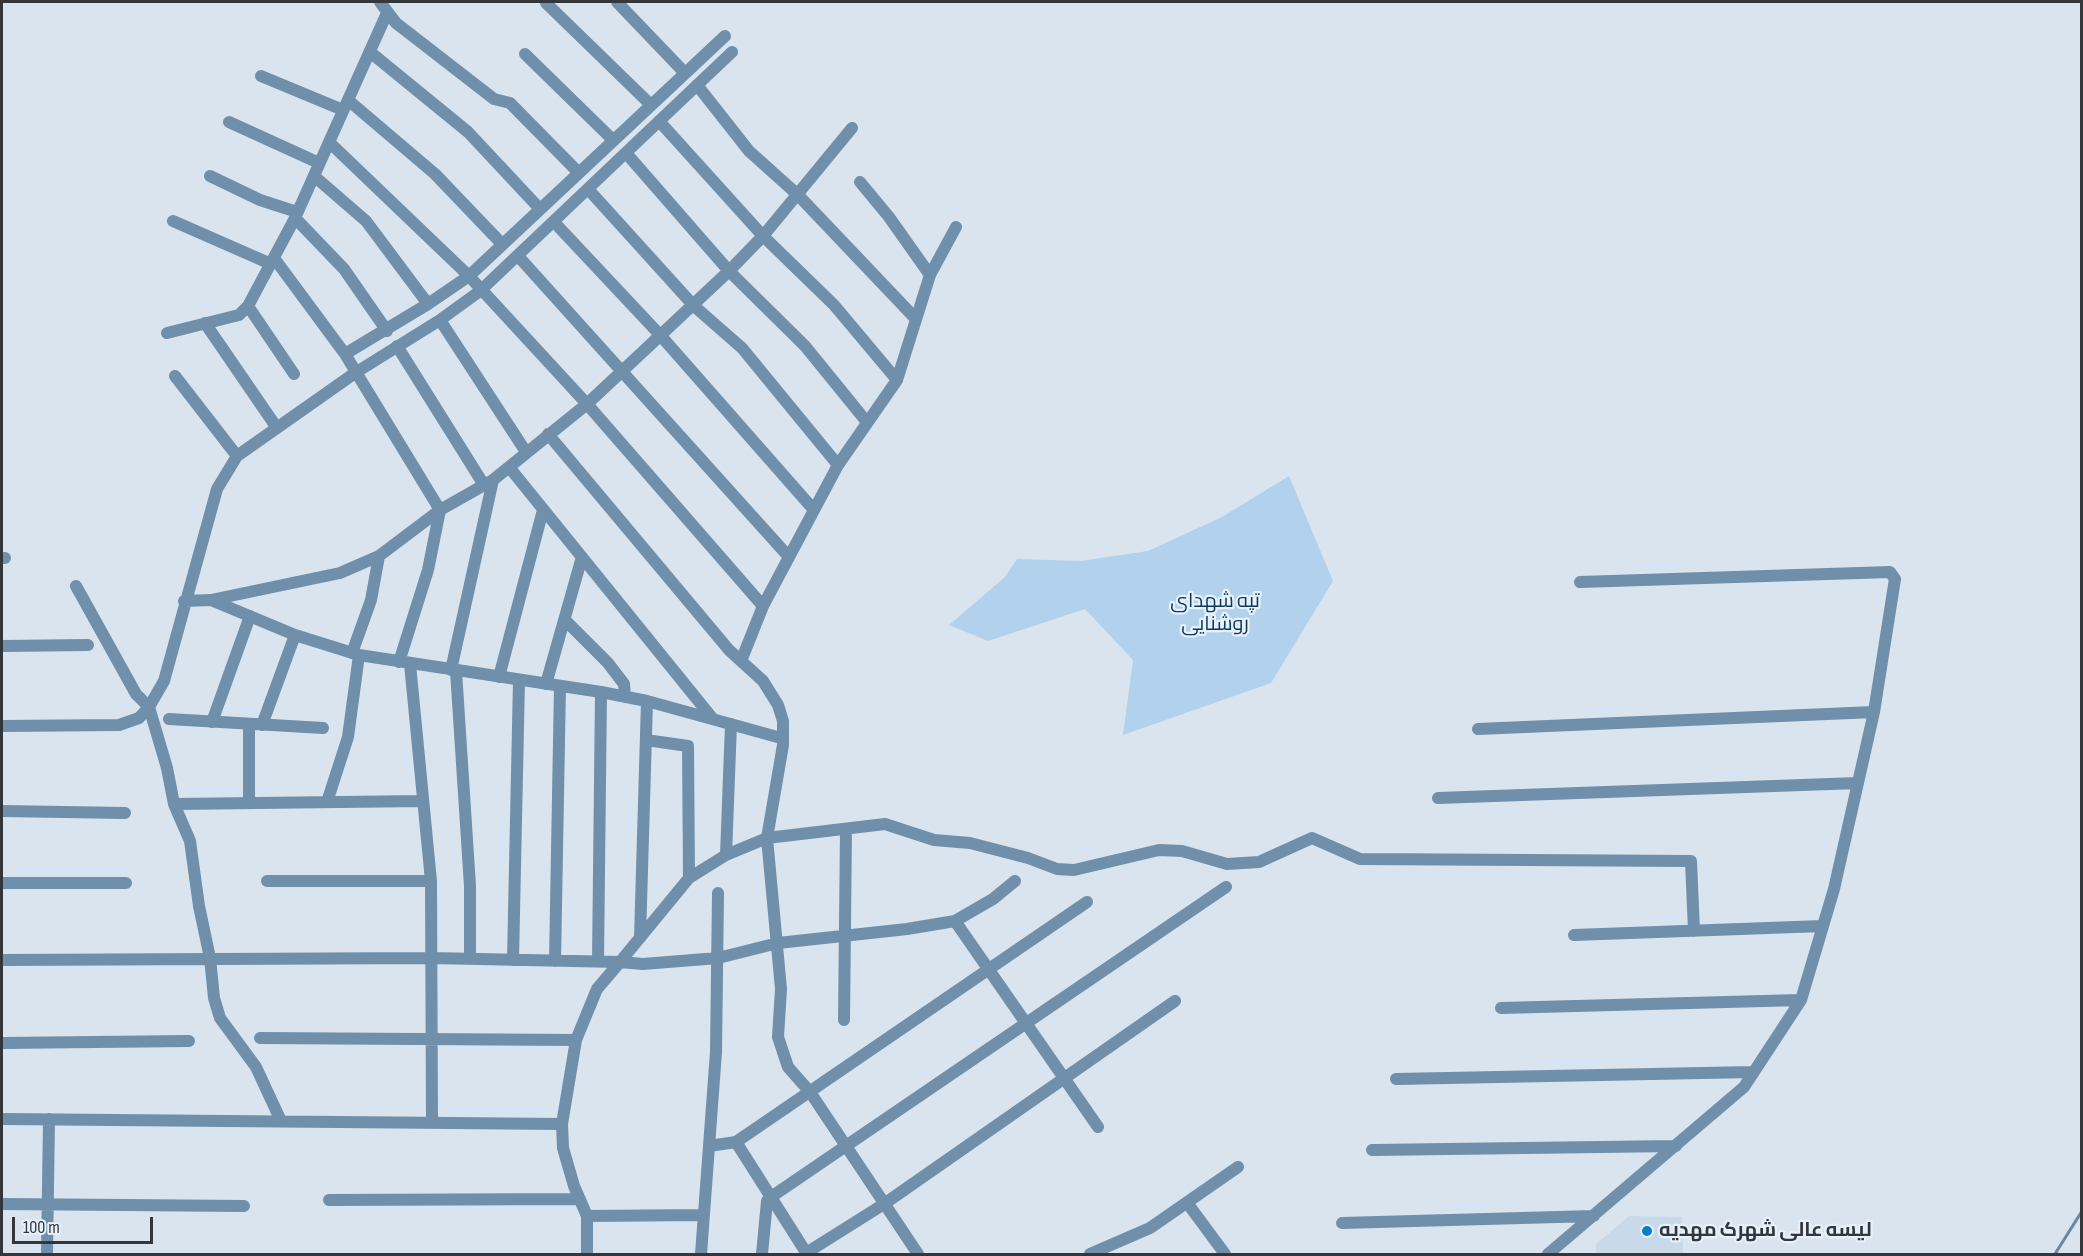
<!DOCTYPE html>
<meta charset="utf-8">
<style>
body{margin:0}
#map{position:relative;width:2083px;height:1256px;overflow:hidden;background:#d9e4ee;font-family:"Sofia Sans Condensed",sans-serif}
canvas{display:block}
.frame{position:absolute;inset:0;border:3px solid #33373b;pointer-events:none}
.scale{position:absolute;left:12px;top:1217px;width:141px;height:27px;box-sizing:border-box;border:3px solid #33373b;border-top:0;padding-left:8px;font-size:18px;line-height:21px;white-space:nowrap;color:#33373b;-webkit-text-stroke:4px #e6f1fb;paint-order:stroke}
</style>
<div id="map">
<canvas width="2083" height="1256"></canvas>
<div class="frame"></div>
<div class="scale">100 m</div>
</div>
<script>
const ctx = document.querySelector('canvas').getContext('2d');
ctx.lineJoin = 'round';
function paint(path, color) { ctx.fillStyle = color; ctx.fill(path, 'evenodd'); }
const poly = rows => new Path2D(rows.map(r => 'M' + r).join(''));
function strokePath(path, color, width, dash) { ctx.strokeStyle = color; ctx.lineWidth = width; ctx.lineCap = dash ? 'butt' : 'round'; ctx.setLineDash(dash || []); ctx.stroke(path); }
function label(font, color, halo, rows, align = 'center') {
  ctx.font = font + ' "Sofia Sans Condensed",Cairo,sans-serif'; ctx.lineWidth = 4.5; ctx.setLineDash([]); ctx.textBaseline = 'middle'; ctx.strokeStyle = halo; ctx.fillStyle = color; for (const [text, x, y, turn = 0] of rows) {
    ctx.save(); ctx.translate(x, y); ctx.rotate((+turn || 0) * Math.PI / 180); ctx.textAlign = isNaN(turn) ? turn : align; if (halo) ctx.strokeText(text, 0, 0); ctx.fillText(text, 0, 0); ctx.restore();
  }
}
paint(poly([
 [1629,1216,1682,1217,1683,1254,1596,1254,1596,1244]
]), '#c8d9e9');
paint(poly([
 [1289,476,1333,581,1271,683,1123,735,1133,660,1085,609,988,641,949,625,1005,577,1017,559,1081,561,1148,551,1222,517]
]), '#b2d1ec');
strokePath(poly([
 [2055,1254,2082,1211]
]), '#6c879e', 3);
strokePath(poly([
 [380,2,396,23,494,99,510,103,579,173],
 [617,2,685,73],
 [546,3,651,105],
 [370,52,468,132,540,209],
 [525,54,613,140],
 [261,76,343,110],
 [697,85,749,151,798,195,915,318],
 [348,100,435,174,502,244],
 [659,121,763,236,834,305,897,380],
 [229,122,319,163],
 [329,142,469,276,587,404,763,606],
 [626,153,729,271,805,346,866,421],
 [210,176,260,200,297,212],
 [314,176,366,221,428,304],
 [860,182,889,217,930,275],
 [588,189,694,306,742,348,838,465],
 [295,218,344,269,387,331],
 [173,221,271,264],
 [554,222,661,336,814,510],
 [518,256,789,557],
 [274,258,345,354,440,510,428,570,399,662],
 [248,306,294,374],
 [440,320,526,452],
 [205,323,277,428],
 [167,333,239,315,248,306,295,218,387,13],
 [397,346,484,485],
 [345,354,428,304,469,276,725,36],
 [175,376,237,456],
 [548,434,729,650,763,681,778,705,783,721,783,745,767,838,781,989,778,1037,788,1067,810,1092,918,1254],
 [509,467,713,719],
 [2,558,5,558],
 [76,586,136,694,149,707,167,768,174,804,190,841,199,906,210,958,214,998,220,1018,256,1067,281,1121],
 [211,600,295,635,359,655,601,692,647,701,781,738],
 [184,601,211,600,340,573,379,556,440,510,493,480,587,404,729,271,763,236,852,128],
 [565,620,608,663,624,684,625,697],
 [2,646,88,645],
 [352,653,371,600,379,556],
 [741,661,763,606,838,465,897,380,930,275,956,227],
 [410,664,431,881,432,1123],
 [451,670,493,480],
 [456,671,470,886,470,959],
 [499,677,543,510],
 [546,684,582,557],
 [169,719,323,728],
 [212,722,250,616],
 [249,724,249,802],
 [262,725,295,635],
 [2,726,119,725,139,718,149,707,164,681,217,489,237,456,355,373,440,320,480,291,732,52],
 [1478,729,1874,712],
 [646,740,688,746,689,878],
 [1438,798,1858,783],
 [327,802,348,737,359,655],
 [174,804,423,801],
 [2,811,125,813],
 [726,855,731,724],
 [267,881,431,881],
 [2,883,126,883],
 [955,921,1098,1127],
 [1574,935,1823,926],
 [640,938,647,701],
 [2,960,431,958,620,962,689,878,726,855,767,838,885,824,934,840,970,843,1028,858,1057,869,1074,870,1159,850,1182,851,1227,864,1259,862,1312,838,1360,859,1691,861,1694,931],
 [513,960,519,680],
 [555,961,560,686],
 [598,961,601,692],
 [1501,1008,1801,1000],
 [844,1020,846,829],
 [260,1038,576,1040],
 [2,1043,189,1041],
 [1396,1079,1754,1072],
 [2,1119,562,1124],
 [736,1142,807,1254],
 [709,1146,736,1142,1087,902],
 [1372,1150,1676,1146],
 [329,1200,580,1199],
 [2,1204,244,1206],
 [1188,1204,1225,1254],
 [587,1216,704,1215],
 [1342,1223,1594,1216],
 [806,1253,884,1204,1175,1001],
 [47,1254,49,1119],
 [587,1254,587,1216,574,1186,563,1148,562,1124,576,1040,597,989,620,962,643,964,718,958,778,943,907,929,955,921,993,899,1015,881],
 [701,1254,716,1052,718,893],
 [762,1254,767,1201,771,1197,1226,887],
 [1090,1254,1150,1228,1238,1167],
 [1548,1254,1744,1087,1801,1000,1834,889,1874,712,1895,579,1890,572,1580,582]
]), '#6f8faa', 12);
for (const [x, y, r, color] of [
 [1647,1231,6,"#067fc8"]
]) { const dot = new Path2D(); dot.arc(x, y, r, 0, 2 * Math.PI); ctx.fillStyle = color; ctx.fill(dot); strokePath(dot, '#e6f1fb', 2); }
label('20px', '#0c3959', '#e6f1fb', [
 ["تپه شهدای",1215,602],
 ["روشنایی",1215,625]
]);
label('bold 20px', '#33373b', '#e6f1fb', [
 ["لیسه عالی شهرک مهدیه",1659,1231]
], 'left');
</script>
